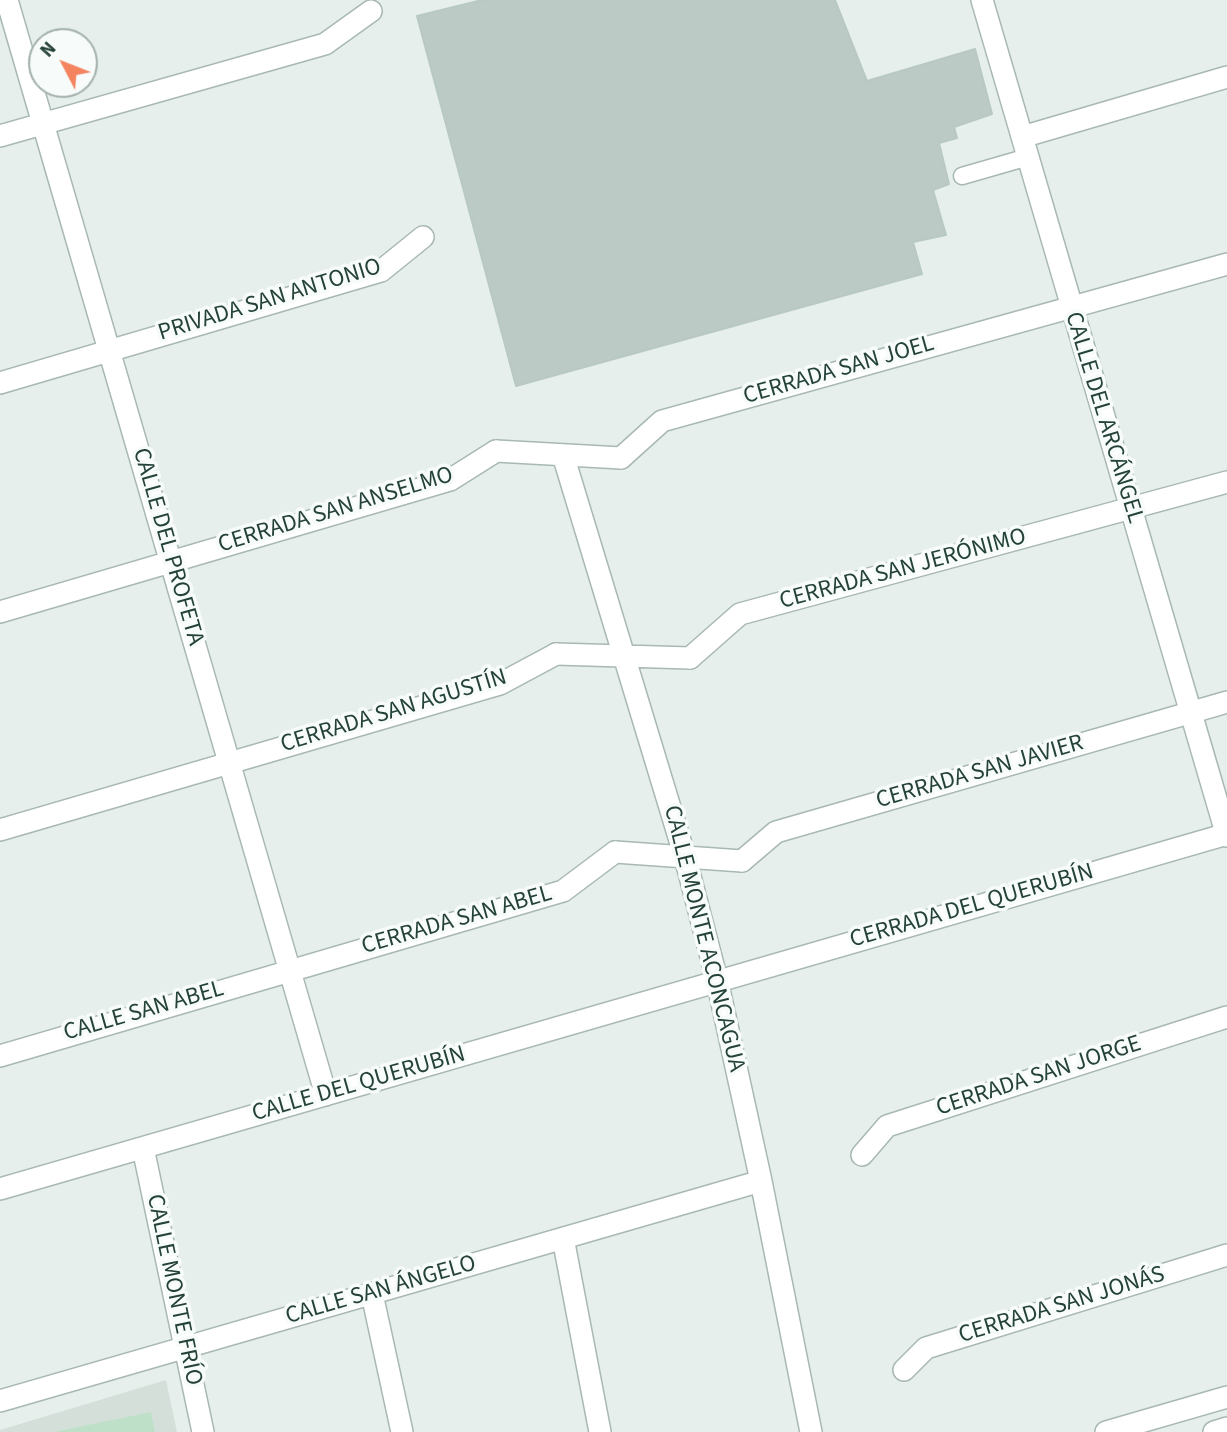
<!DOCTYPE html>
<meta charset="utf-8">
<style>
body{margin:0}
#map{position:relative;width:1227px;height:1432px;overflow:hidden;background:#e6efeb;font-family:"Source Sans 3",sans-serif}
canvas{display:block}
.north{position:absolute;left:28px;top:28px;width:70px;height:70px;box-sizing:border-box;background:#f7fbf9;border:2px solid #a3b1ad;border-radius:50%;rotate:312deg;font-size:19px;font-weight:700;line-height:28px;text-align:center;color:#24423a}
.north::after{content:'';display:block;margin:auto;width:24px;height:32px;background:#f4845f;clip-path:polygon(50% 0,100% 100%,50% 72%,0 100%)}
</style>
<div id="map">
<canvas width="1227" height="1432"></canvas>
<div class="north">N</div>
</div>
<script>
const ctx = document.querySelector('canvas').getContext('2d');
ctx.lineJoin = 'round';
function paint(path, color) { ctx.fillStyle = color; ctx.fill(path, 'evenodd'); }
const poly = rows => new Path2D(rows.map(r => 'M' + r).join(''));
function strokePath(path, color, width, dash) { ctx.strokeStyle = color; ctx.lineWidth = width; ctx.lineCap = dash ? 'butt' : 'round'; ctx.setLineDash(dash || []); ctx.stroke(path); }
function label(font, color, halo, rows, align = 'center') {
  ctx.font = font + ' "Source Sans 3",sans-serif'; ctx.lineWidth = 7; ctx.setLineDash([]); ctx.textBaseline = 'middle'; ctx.strokeStyle = halo; ctx.fillStyle = color; for (const [text, x, y, turn = 0] of rows) {
    ctx.save(); ctx.translate(x, y); ctx.rotate((+turn || 0) * Math.PI / 180); ctx.textAlign = isNaN(turn) ? turn : align; if (halo) ctx.strokeText(text, 0, 0); ctx.fillText(text, 0, 0); ctx.restore();
  }
}
paint(poly([
 [166,1380,177,1432,0,1432,0,1430]
]), '#d4dfda');
paint(poly([
 [151,1412,155,1432,54,1432]
]), '#bfe0c8');
const building = poly([
 [482,0,835,0,867,81,975,49,992,114,954,127,957,138,939,143,949,184,933,190,946,235,913,242,922,274,516,386,417,16,482,0]
]);
paint(building, '#bbcac4');
strokePath(building, '#b8c9c2', 2);
const service = poly([
 [962,176,1028,157]
]);
const pedestrian = poly([
 [496,451,621,458],
 [563,455,685,857,717,980],
 [556,654,690,658],
 [615,852,742,861]
]);
const minor = poly([
 [7,0,326,1095],
 [982,0,1227,836],
 [0,136,325,44,371,11],
 [1022,137,1227,77],
 [0,383,381,271,423,237],
 [621,458,662,421,1227,264],
 [0,612,450,480,496,451],
 [690,658,740,614,1227,482],
 [0,830,500,684,556,654],
 [742,861,776,832,1227,702],
 [717,980,761,1181,811,1432],
 [0,1056,563,891,615,852],
 [143,1148,203,1432],
 [862,1155,887,1126,1227,1017],
 [0,1189,1227,834],
 [563,1238,600,1432],
 [372,1294,402,1432],
 [904,1370,926,1348,1227,1255],
 [0,1401,761,1181]
]);
const tertiary = poly([
 [1106,1432,1227,1397],
 [1214,1432,1227,1428]
]);
strokePath(service, '#a8b8b2', 19);
strokePath(pedestrian, '#a8b8b2', 24);
strokePath(minor, '#a8b8b2', 24);
strokePath(tertiary, '#a8b8b2', 24);
strokePath(service, '#fff', 16);
strokePath(pedestrian, '#fff', 21);
strokePath(minor, '#fff', 21);
strokePath(tertiary, '#fff', 21);
label('24px', '#24423a', '#f7fbf9', [
 ["PRIVADA SAN ANTONIO",270,301,-17],
 ["CERRADA SAN JOEL",839,371,-16],
 ["CALLE DEL ARCÁNGEL",1103,418,73],
 ["CERRADA SAN ANSELMO",336,511,-17],
 ["CALLE DEL PROFETA",167,547,74],
 ["CERRADA SAN JERÓNIMO",903,570,-15],
 ["CERRADA SAN AGUSTÍN",394,712,-17],
 ["CERRADA SAN JAVIER",980,773,-16],
 ["CERRADA DEL QUERUBÍN",972,907,-16],
 ["CERRADA SAN ABEL",457,921,-16],
 ["CALLE MONTE ACONCAGUA",703,939,76],
 ["CALLE SAN ABEL",144,1012,-16],
 ["CERRADA SAN JORGE",1039,1077,-18],
 ["CALLE DEL QUERUBÍN",359,1085,-16],
 ["CALLE MONTE FRÍO",173,1290,78],
 ["CALLE SAN ÁNGELO",381,1291,-16],
 ["CERRADA SAN JONÁS",1062,1306,-17]
]);
</script>
